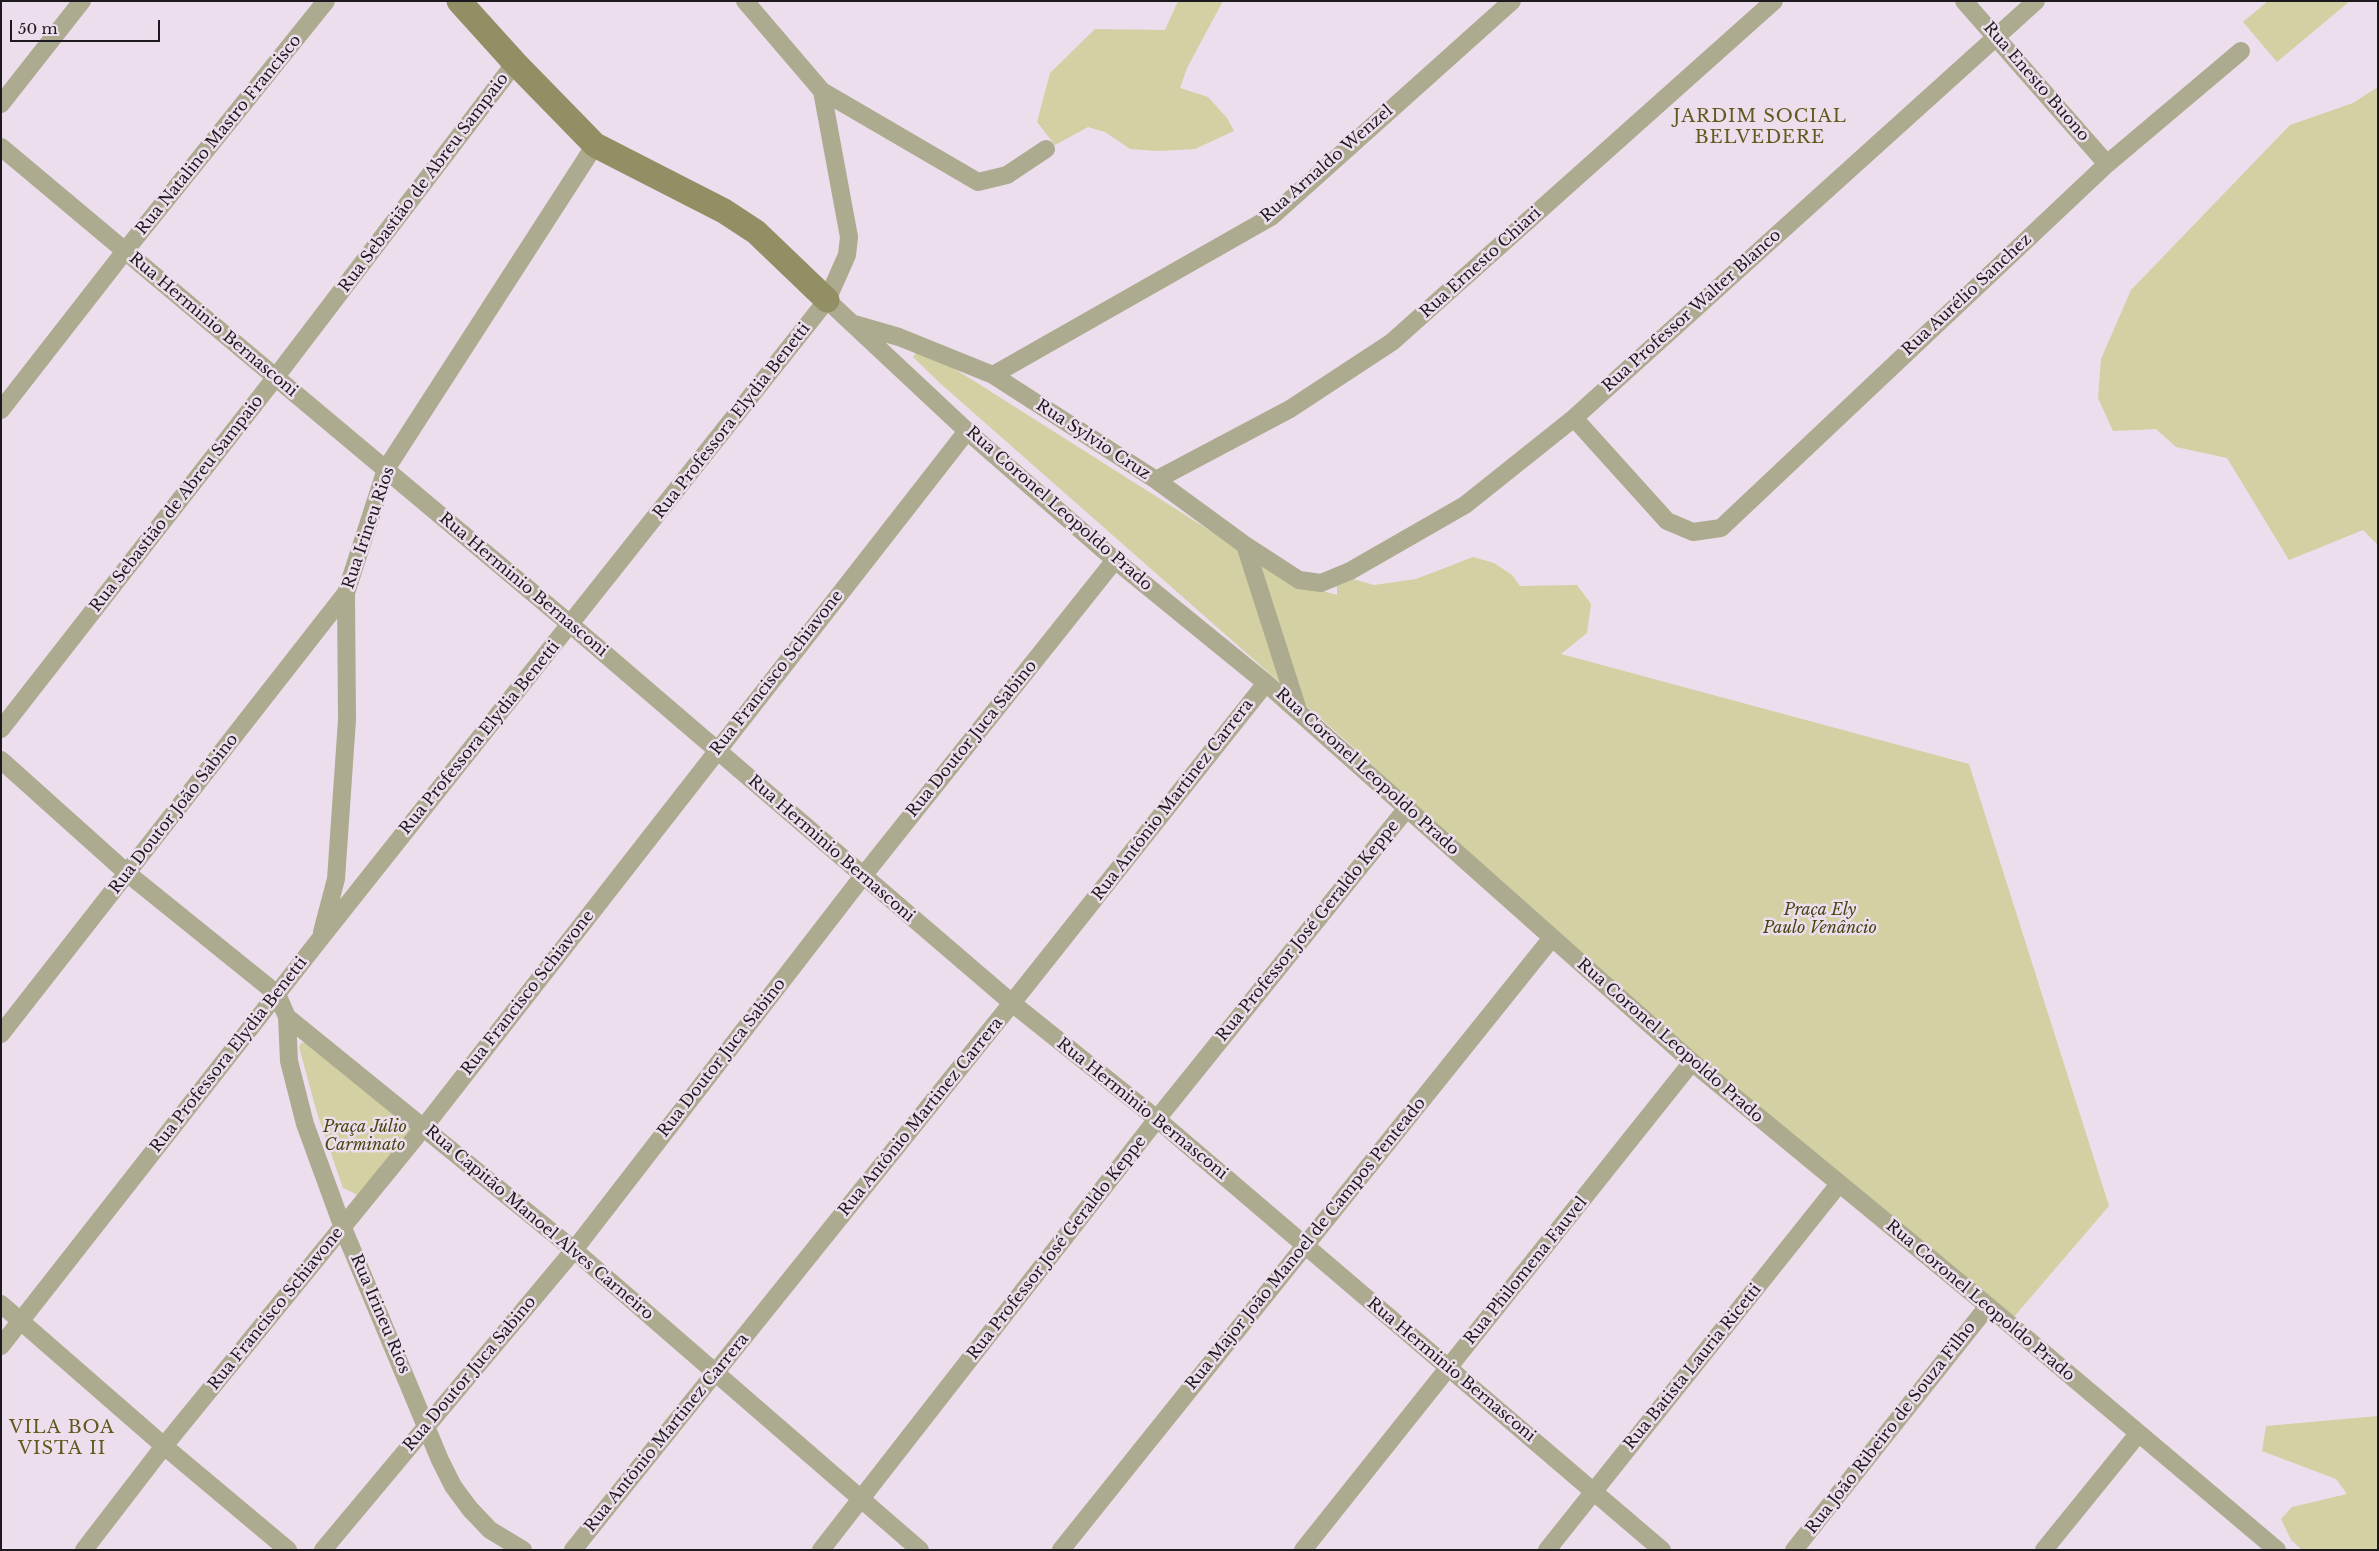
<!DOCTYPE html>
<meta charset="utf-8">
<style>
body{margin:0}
#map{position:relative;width:2379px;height:1551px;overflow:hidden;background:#eddeed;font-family:"Libre Baskerville",serif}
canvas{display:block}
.frame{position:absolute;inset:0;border:2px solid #1e191e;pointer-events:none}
.scale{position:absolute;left:10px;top:20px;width:150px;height:22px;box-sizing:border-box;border:2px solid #1e191e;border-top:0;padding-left:6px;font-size:15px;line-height:18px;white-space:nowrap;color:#1e191e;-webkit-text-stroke:4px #eddeed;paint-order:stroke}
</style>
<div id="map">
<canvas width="2379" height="1551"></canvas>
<div class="frame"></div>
<div class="scale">50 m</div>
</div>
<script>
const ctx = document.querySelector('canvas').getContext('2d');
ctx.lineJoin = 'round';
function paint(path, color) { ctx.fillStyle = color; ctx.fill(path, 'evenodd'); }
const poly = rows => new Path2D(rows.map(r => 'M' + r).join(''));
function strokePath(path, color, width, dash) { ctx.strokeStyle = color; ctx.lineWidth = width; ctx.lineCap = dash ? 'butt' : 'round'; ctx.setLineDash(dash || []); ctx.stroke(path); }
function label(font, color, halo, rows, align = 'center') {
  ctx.font = font + ' "Libre Baskerville",serif'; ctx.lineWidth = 5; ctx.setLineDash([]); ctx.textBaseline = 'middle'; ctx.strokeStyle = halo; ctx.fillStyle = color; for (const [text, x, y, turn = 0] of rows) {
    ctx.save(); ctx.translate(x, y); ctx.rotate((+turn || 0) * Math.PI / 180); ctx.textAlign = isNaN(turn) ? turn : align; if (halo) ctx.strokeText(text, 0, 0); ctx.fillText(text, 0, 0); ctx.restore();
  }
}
paint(poly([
 [1178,1,1223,1,1187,68,1180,88,1208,97,1227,118,1234,131,1195,149,1158,151,1130,149,1105,132,1088,127,1055,145,1037,122,1050,73,1095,29,1165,30],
 [2268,1,2350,1,2277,62,2243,22],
 [2378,87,2378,545,2363,530,2289,560,2227,458,2176,447,2156,429,2113,431,2098,398,2101,359,2131,290,2290,125,2353,103],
 [918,350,937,358,982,386,1291,582,1337,595,1337,584,1353,579,1374,585,1416,579,1473,557,1494,563,1512,575,1520,586,1577,585,1591,604,1587,633,1561,654,1969,764,2109,1206,2013,1318,1733,1091,1413,805,1361,754,941,384,913,357],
 [311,1042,413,1125,414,1136,362,1197,343,1188,317,1113,299,1047,301,1043],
 [2378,1416,2378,1550,2302,1550,2291,1540,2281,1519,2292,1507,2347,1494,2336,1479,2262,1451,2266,1426]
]), '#d3d0a3');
strokePath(poly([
 [745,1,822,91,978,182,1007,175,1046,149],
 [1964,1,2107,164],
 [1,104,82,1],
 [1,147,570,624,1012,1003,1157,1119,1662,1550],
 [827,300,967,431,1115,560,1266,683,1692,1062,1988,1306,2277,1550],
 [854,324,899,337,993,375,1156,480,1245,545,1299,580,1321,583,1350,571,1465,505,1574,418,2036,1],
 [993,375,1271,217,1512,1],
 [1,410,125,251,326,1],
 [1574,418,1667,521,1693,532,1721,528,2107,164,2241,51],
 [1156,480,1290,409,1392,342,1774,1],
 [1245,545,1298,710],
 [1,729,275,378,515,63],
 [1,760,127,873,277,994,287,1017,574,1250,920,1550],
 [322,932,336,879,347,720,346,593,386,469,595,145],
 [287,1017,289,1061,305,1124,343,1228,440,1460,453,1486,470,1509,490,1530,523,1550],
 [1,1034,346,593],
 [1,1304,164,1446,288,1550],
 [1,1346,320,939,827,300,847,255,849,237,822,91],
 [84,1550,164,1446,424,1127,967,431],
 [323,1550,574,1250,863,876,1115,560],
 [573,1550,1012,1003,1266,683],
 [821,1550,1157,1119,1408,807],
 [1061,1550,1551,939],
 [1303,1550,1692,1062],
 [1547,1550,1839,1184],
 [1794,1550,1988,1306],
 [2044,1550,2138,1434]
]), '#acab8f', 18);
strokePath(poly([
 [459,1,515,63,595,145,724,211,756,232,827,300]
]), '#928f65', 25);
label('16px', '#1e191e', '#eddeed', [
 ["Rua Enesto Buono",2036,82,49],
 ["Rua Natalino Mastro Francisco",219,135,-51],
 ["Rua Arnaldo Wenzel",1327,164,-41],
 ["Rua Sebastião de Abreu Sampaio",424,183,-53],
 ["Rua Ernesto Chiari",1481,263,-42],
 ["Rua Aurélio Sanchez",1967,295,-43],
 ["Rua Professor Walter Blanco",1692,311,-42],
 ["Rua Herminio Bernasconi",213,325,40],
 ["Rua Professora Elydia Benetti",732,421,-52],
 ["Rua Sylvio Cruz",1093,440,33],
 ["Rua Sebastião de Abreu Sampaio",177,504,-52],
 ["Rua Coronel Leopoldo Prado",1059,509,41],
 ["Rua Irineu Rios",369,528,-71],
 ["Rua Herminio Bernasconi",523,585,40],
 ["Rua Francisco Schiavone",777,673,-52],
 ["Rua Professora Elydia Benetti",480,738,-51],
 ["Rua Doutor Juca Sabino",972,739,-51],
 ["Rua Coronel Leopoldo Prado",1367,772,42],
 ["Rua Antônio Martinez Carrera",1173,800,-52],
 ["Rua Doutor João Sabino",174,814,-52],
 ["Rua Herminio Bernasconi",831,849,41],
 ["Rua Professor José Geraldo Keppe",1308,931,-51],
 ["Rua Francisco Schiavone",528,993,-52],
 ["Rua Coronel Leopoldo Prado",1670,1041,41],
 ["Rua Professora Elydia Benetti",229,1055,-52],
 ["Rua Doutor Juca Sabino",722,1058,-52],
 ["Rua Herminio Bernasconi",1142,1109,39],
 ["Rua Antônio Martinez Carrera",921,1117,-51],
 ["Rua Capitão Manoel Alves Carneiro",539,1223,40],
 ["Rua Major João Manoel de Campos Penteado",1306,1244,-51],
 ["Rua Professor José Geraldo Keppe",1057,1248,-52],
 ["Rua Philomena Fauvel",1526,1271,-51],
 ["Rua Coronel Leopoldo Prado",1980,1301,40],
 ["Rua Francisco Schiavone",276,1309,-51],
 ["Rua Irineu Rios",380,1314,67],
 ["Rua Batista Lauria Ricetti",1693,1367,-51],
 ["Rua Herminio Bernasconi",1451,1370,40],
 ["Rua Doutor Juca Sabino",470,1374,-50],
 ["Rua João Ribeiro de Souza Filho",1891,1428,-52],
 ["Rua Antônio Martinez Carrera",667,1433,-51]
]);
label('italic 16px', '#4a4612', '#eddeed', [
 ["Praça Ely",1820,910],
 ["Paulo Venâncio",1820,928],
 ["Praça Júlio",365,1127],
 ["Carminato",365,1145]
]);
ctx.letterSpacing = '1px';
label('18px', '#5f5a1e', '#eddeed', [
 ["JARDIM SOCIAL",1760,117],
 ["BELVEDERE",1760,138],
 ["VILA BOA",62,1428],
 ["VISTA II",62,1449]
]);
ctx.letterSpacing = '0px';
</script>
